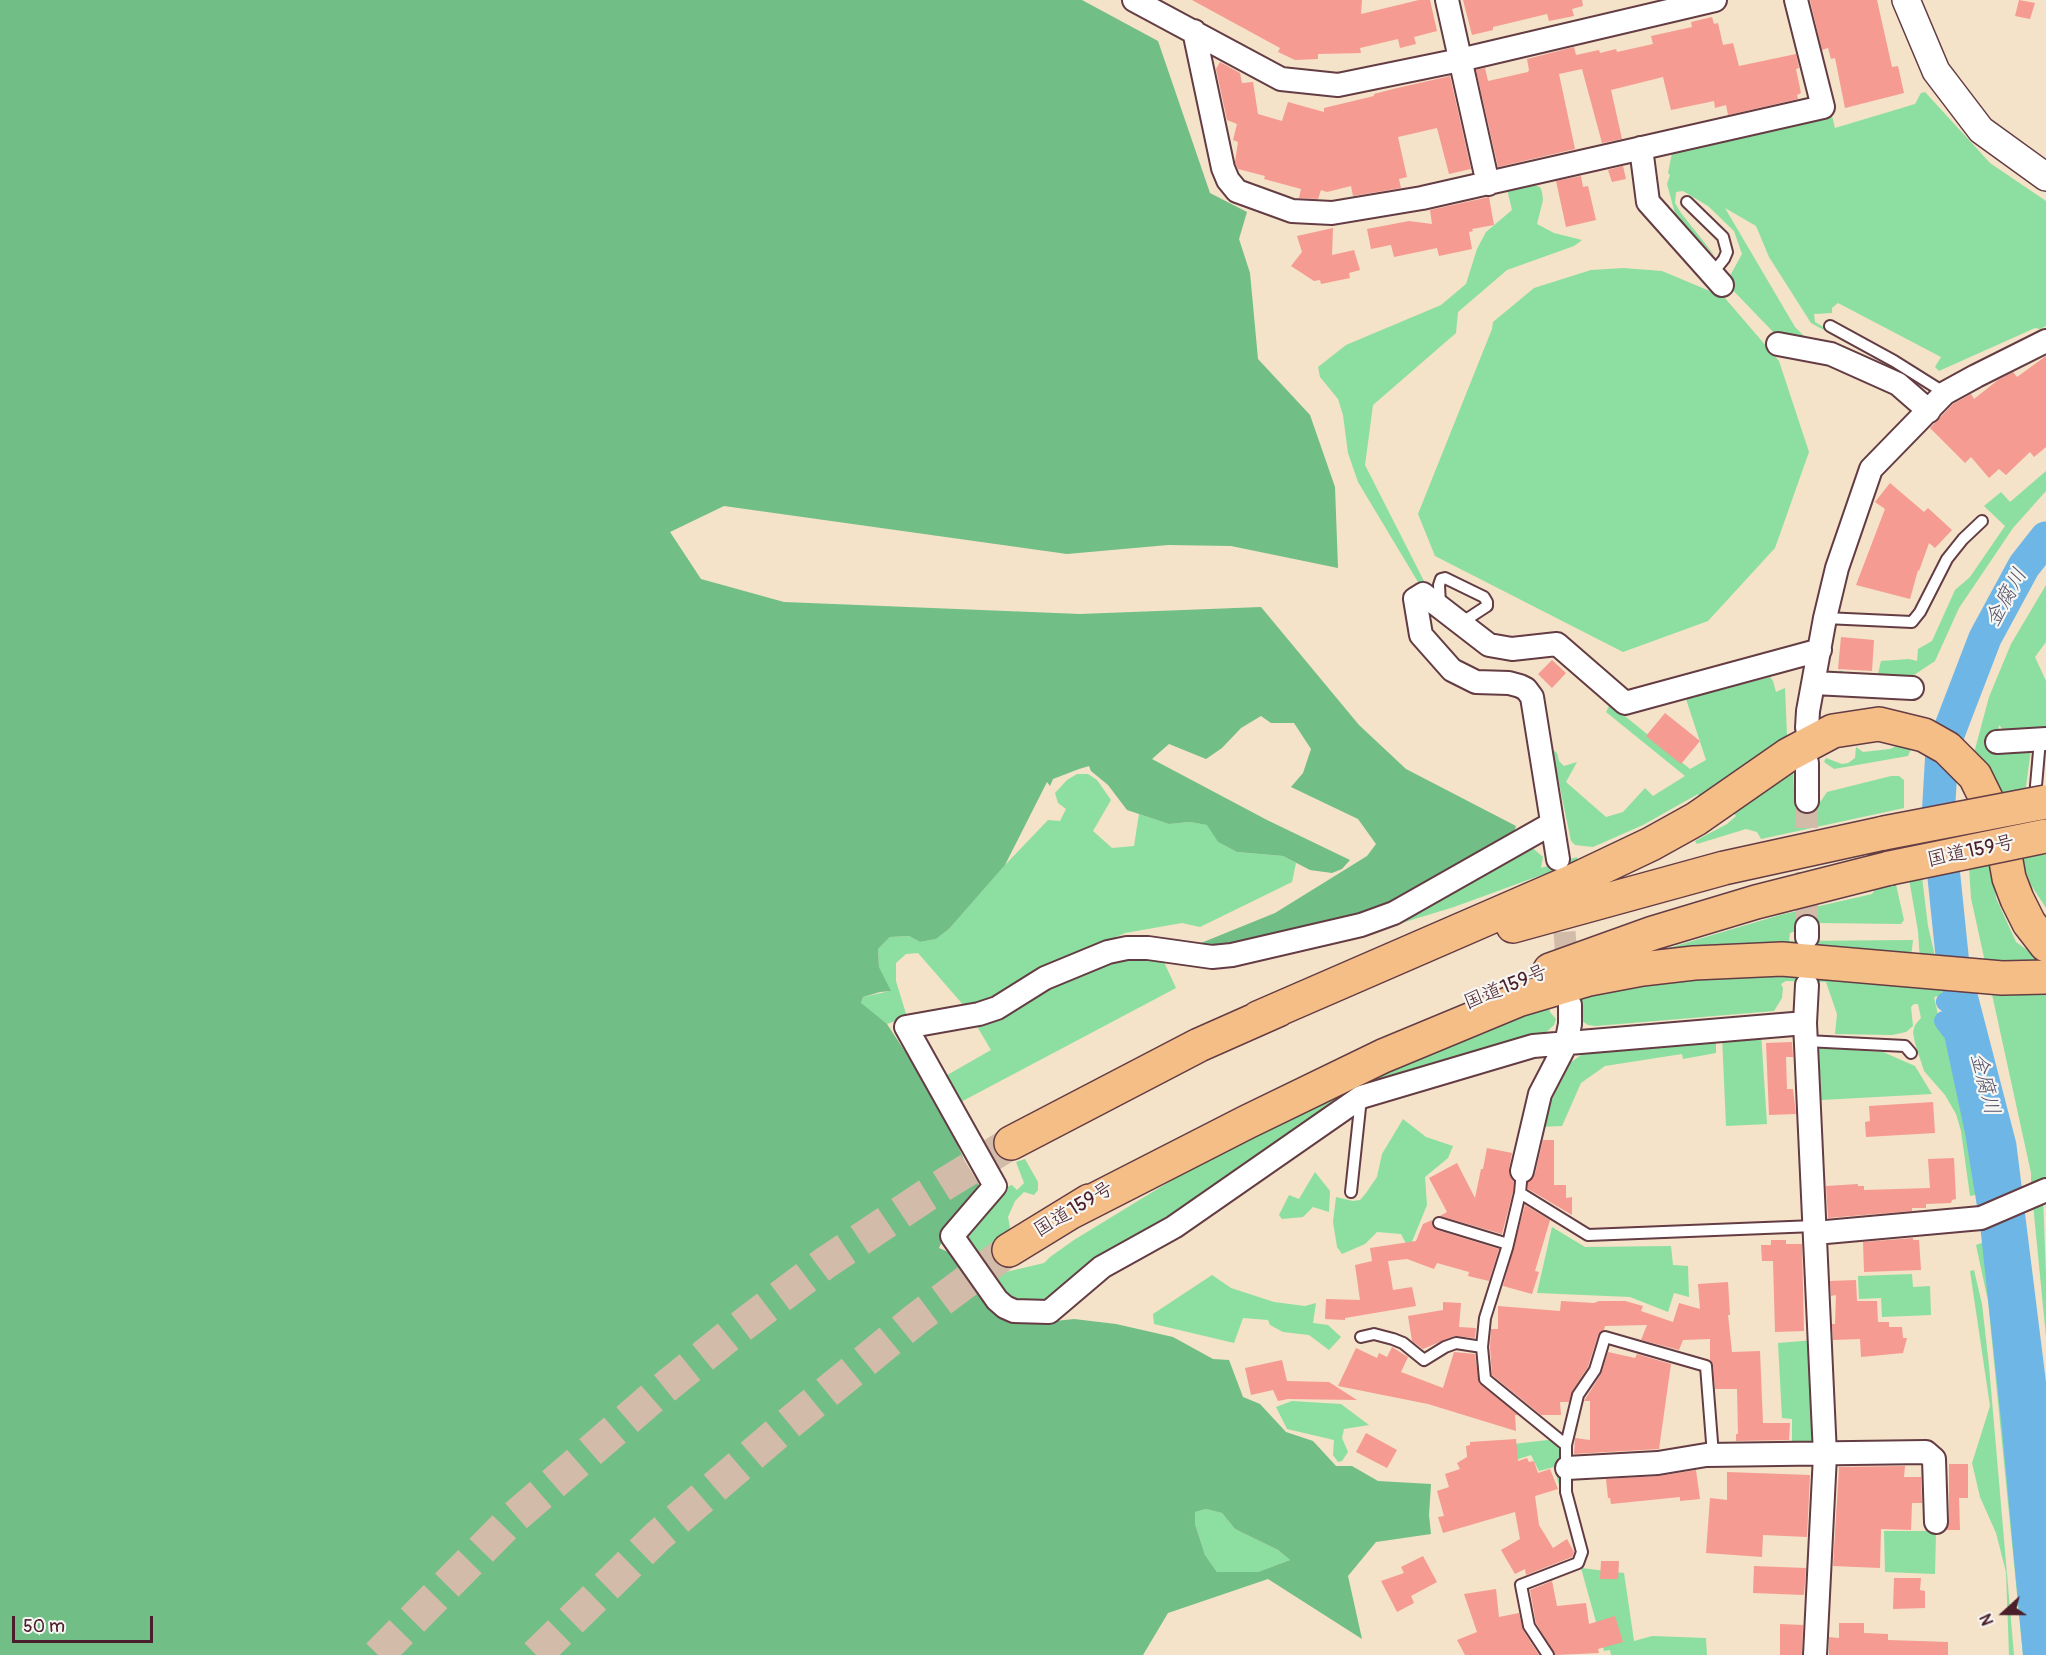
<!DOCTYPE html>
<meta charset="utf-8">
<style>
body{margin:0}
#map{position:relative;width:2046px;height:1655px;overflow:hidden;background:#f4e2c9;font-family:Pangolin,sans-serif}
canvas{display:block}
.north{position:absolute;left:1974px;top:1583px;width:60px;height:60px;-webkit-text-stroke:4px #f6f6f2;paint-order:stroke;rotate:249deg;font-size:16px;font-weight:700;line-height:24px;text-align:center;color:#4a1f2b}
.north::after{content:'';display:block;margin:auto;width:21px;height:27px;background:#4a1f2b;clip-path:polygon(50% 0,100% 100%,50% 72%,0 100%)}
.scale{position:absolute;left:12px;top:1616px;width:141px;height:27px;box-sizing:border-box;border:3px solid #4a1f2b;border-top:0;padding-left:8px;font-size:18px;line-height:21px;white-space:nowrap;color:#4a1f2b;-webkit-text-stroke:4px #f6f6f2;paint-order:stroke}
</style>
<div id="map">
<canvas width="2046" height="1655"></canvas>
<div class="north">N</div>
<div class="scale">50 m</div>
</div>
<script>
const ctx = document.querySelector('canvas').getContext('2d');
ctx.lineJoin = 'round';
function paint(path, color) { ctx.fillStyle = color; ctx.fill(path, 'evenodd'); }
const poly = rows => new Path2D(rows.map(r => 'M' + r).join(''));
function strokePath(path, color, width, dash) { ctx.strokeStyle = color; ctx.lineWidth = width; ctx.lineCap = dash ? 'butt' : 'round'; ctx.setLineDash(dash || []); ctx.stroke(path); }
function label(font, color, halo, rows, align = 'center') {
  ctx.font = font + ' Pangolin,"Klee One",sans-serif'; ctx.lineWidth = 4.5; ctx.setLineDash([]); ctx.textBaseline = 'middle'; ctx.strokeStyle = halo; ctx.fillStyle = color; for (const [text, x, y, turn = 0] of rows) {
    ctx.save(); ctx.translate(x, y); ctx.rotate((+turn || 0) * Math.PI / 180); ctx.textAlign = isNaN(turn) ? turn : align; if (halo) ctx.strokeText(text, 0, 0); ctx.fillText(text, 0, 0); ctx.restore();
  }
}
paint(poly([
 [1925,92,1990,163,2046,201,2046,326,2040,329,2035,328,1939,371,1935,367,1941,357,1838,303,1832,308,1832,313,1814,314,1815,322,1899,371,1811,323,1769,257,1756,226,1725,208,1795,327,1804,336,1823,346,1777,336,1726,283,1742,254,1734,231,1708,206,1683,191,1676,192,1675,203,1681,213,1715,256,1676,217,1667,184,1670,175,1668,173,1673,148,1831,112,1835,128,1915,104,1921,93],
 [1530,184,1540,187,1542,192,1543,200,1537,224,1554,233,1582,240,1574,246,1507,270,1458,312,1456,333,1373,405,1365,465,1427,587,1421,587,1358,482,1348,453,1343,415,1338,399,1320,377,1318,367,1346,345,1441,305,1466,284,1477,249,1486,232,1512,210,1507,189],
 [1623,268,1662,271,1724,297,1779,361,1809,452,1775,548,1708,621,1623,652,1435,556,1418,514,1492,329,1493,322,1534,288,1591,270],
 [2046,471,2046,491,2013,528,1959,608,1935,661,1911,677,1845,679,1839,670,1846,673,1878,674,1881,661,1909,659,1917,661,1918,649,1932,641,1955,590,1970,577,2005,526,1984,506,2001,492,2010,502],
 [2046,585,2046,642,2035,657,2046,681,2046,730,2006,733,1999,725,1996,748,2031,749,2024,801,2008,805,1974,753,1989,697,2011,644],
 [1770,677,1773,681,1776,692,1785,688,1787,736,1720,785,1699,797,1698,794,1643,825,1593,847,1575,845,1571,841,1552,749,1557,753,1559,761,1564,766,1577,762,1566,782,1606,817,1623,812,1645,788,1653,796,1685,776,1606,712,1610,704,1690,769,1706,760,1686,699],
 [1901,744,1912,747,1908,756,1834,769,1824,762,1826,758,1842,764,1848,763,1855,758,1856,747,1863,752,1890,749],
 [1793,769,1795,808,1821,801,1827,792,1891,776,1899,776,1904,780,1904,808,1761,839,1757,832,1746,829,1697,844,1695,841,1727,824,1736,816,1731,810],
 [1077,774,1088,774,1097,780,1111,800,1093,831,1112,848,1134,846,1139,814,1169,824,1190,822,1208,825,1218,842,1237,852,1283,856,1296,863,1292,882,1200,927,1182,923,1125,933,1035,974,1004,991,965,1007,918,953,906,954,896,963,896,981,907,1017,887,1024,868,1010,861,1003,863,997,890,991,879,967,878,949,890,937,909,936,920,942,936,939,949,929,1004,866,1048,820,1060,821,1066,809,1058,803,1055,793,1067,780],
 [1981,808,1994,876,1996,898,2016,942,2038,958,2035,969,2046,990,2046,1180,2031,1186,2031,1173,1971,898,1969,867,1969,809],
 [1529,845,1543,857,1541,868,1577,857,1577,862,1454,907,1385,928],
 [1891,846,1895,880,1904,920,1901,924,1819,923,1790,933,1789,941,1913,940,1911,958,1655,952,1780,915,1872,894,1878,886,1878,849],
 [2018,850,2046,855,2046,908,2031,885],
 [1921,869,1928,926,1944,995,1934,997,1939,1019,1948,1035,1972,1134,1980,1194,1970,1196,1961,1131,1956,1114,1945,1095,1924,1071,1915,1043,1913,1032,1915,1025,1921,1018,1918,1004,1914,1004,1911,1007,1913,1026,1906,1032,1892,1035,1835,1034,1837,1014,1826,982,1786,981,1781,984,1783,988,1782,998,1774,1011,1596,1026,1588,1025,1579,1019,1578,1016,1582,1002,1579,1000,1549,1007,1550,1012,1556,1019,1554,1025,1543,1035,1358,1088,1178,1216,1160,1222,1130,1237,1096,1261,1044,1307,1007,1298,966,1237,1002,1189,1012,1185,1017,1190,1024,1183,1016,1162,1025,1159,1038,1182,1038,1190,1034,1195,1024,1192,1015,1201,1008,1217,1010,1228,998,1240,993,1254,995,1268,1006,1272,1044,1263,1050,1257,1074,1240,1218,1152,1317,1100,1552,998,1690,971,1921,978,1918,931,1908,873],
 [1121,956,1163,960,1176,988,957,1104,942,1078,991,1050,975,1023,1020,1000],
 [1761,1033,1767,1124,1726,1126,1722,1036],
 [1716,1038,1716,1053,1683,1059,1682,1054,1605,1066,1581,1083,1562,1126,1538,1127,1571,1062,1587,1051],
 [1819,1048,1883,1052,1915,1066,1932,1094,1821,1100],
 [1403,1119,1426,1137,1453,1146,1448,1158,1425,1177,1427,1205,1409,1249,1401,1234,1377,1232,1365,1244,1342,1254,1337,1247,1333,1222,1336,1197,1353,1201,1360,1200,1366,1193,1377,1177,1382,1154],
 [1315,1172,1330,1191,1329,1212,1313,1207,1303,1217,1282,1219,1279,1215,1289,1195,1299,1199],
 [2043,1197,2046,1275,2046,1337,2033,1204],
 [1552,1227,1585,1247,1671,1246,1673,1265,1688,1266,1689,1297,1674,1293,1668,1312,1630,1297,1537,1293],
 [1987,1241,2013,1470,2031,1655,2023,1655,1988,1301,1976,1245],
 [1974,1270,1982,1304,1989,1366,2014,1655,2009,1655,2006,1572,1996,1533,1980,1497,1972,1463,1990,1406,1970,1271],
 [1912,1274,1913,1287,1930,1286,1931,1315,1882,1317,1881,1298,1859,1299,1858,1276],
 [1212,1275,1231,1288,1274,1302,1305,1306,1316,1303,1313,1323,1328,1325,1341,1337,1329,1350,1309,1335,1283,1332,1270,1325,1268,1320,1243,1318,1234,1343,1154,1324,1153,1314],
 [1815,1340,1818,1442,1792,1447,1792,1419,1782,1418,1778,1343],
 [1292,1401,1341,1404,1369,1425,1344,1429,1342,1438,1348,1452,1342,1461,1338,1462,1333,1455,1334,1440,1287,1429,1276,1407],
 [1556,1439,1561,1444,1562,1452,1560,1475,1562,1487,1560,1489,1554,1467,1539,1471,1531,1455,1491,1468,1514,1444],
 [1206,1509,1222,1513,1235,1529,1278,1550,1290,1560,1258,1572,1217,1572,1205,1555,1195,1524,1195,1512],
 [1884,1531,1936,1531,1935,1574,1885,1572],
 [1581,1568,1624,1573,1634,1641,1652,1636,1706,1638,1707,1655,1611,1655,1610,1650,1604,1651]
]), '#8cdfa0');
paint(poly([
 [0,0,1082,0,1158,41,1210,193,1247,212,1239,239,1250,273,1258,359,1310,415,1335,487,1338,568,1231,546,1168,545,1067,554,724,506,670,532,701,579,784,602,1080,614,1261,607,1359,725,1406,769,1516,826,1512,838,1387,908,1221,947,1196,945,1275,913,1367,856,1376,844,1358,819,1291,787,1303,773,1311,749,1294,723,1271,723,1261,716,1241,728,1222,748,1206,759,1169,744,1152,759,1267,820,1350,860,1342,869,1332,873,1310,870,1283,856,1237,852,1218,842,1207,825,1190,822,1169,824,1127,810,1108,785,1091,771,1089,766,1079,769,1053,779,1050,786,1047,782,1005,865,949,929,936,939,920,942,909,936,890,937,878,949,879,967,891,991,880,992,863,997,861,1003,887,1024,943,1110,969,1172,977,1181,979,1186,966,1207,948,1228,939,1248,953,1254,996,1308,1027,1324,1074,1319,1116,1324,1173,1337,1213,1359,1229,1360,1243,1397,1260,1404,1286,1432,1313,1441,1336,1466,1352,1466,1378,1481,1431,1484,1429,1515,1431,1534,1376,1542,1348,1576,1362,1639,1268,1579,1168,1613,1143,1655,0,1655],
 [1206,1509,1222,1513,1235,1529,1278,1550,1290,1560,1258,1572,1217,1572,1205,1555,1195,1524,1195,1512]
]), '#71be86');
strokePath(poly([
 [1946,1002,1962,997],
 [1944,1021,1954,1034,1975,1132,1990,1224,2012,1429,2033,1655]
]), '#6eb6e6', 20);
strokePath(poly([
 [2043,1655,2032,1403,2000,1146,1953,965,1938,819,1942,750,1985,638,2024,566,2046,538]
]), '#6eb6e6', 33);
paint(poly([
 [1192,0,1362,0,1361,14,1419,0,1430,0,1437,31,1414,37,1416,44,1400,48,1398,39,1360,48,1361,53,1318,54,1318,59,1295,60,1278,52,1280,48],
 [1463,0,1582,0,1583,6,1572,9,1574,16,1549,21,1547,14,1493,27,1493,30,1472,35],
 [1810,0,1877,0,1892,67,1898,66,1904,93,1845,108,1835,58,1831,59,1828,48,1822,50],
 [2019,0,2035,3,2030,19,2015,16],
 [1712,17,1714,24,1718,23,1723,45,1733,43,1739,66,1796,54,1799,68,1796,69,1801,93,1797,95,1798,99,1728,115,1726,105,1715,108,1714,101,1671,110,1663,77,1611,90,1622,139,1602,143,1582,69,1559,74,1575,149,1498,167,1476,70,1485,68,1488,81,1528,72,1529,70,1527,59,1574,47,1576,55,1599,50,1600,53,1616,49,1617,52,1653,44,1651,36,1692,27,1691,22],
 [1220,62,1240,73,1242,83,1253,82,1258,114,1282,121,1288,102,1324,112,1324,108,1374,96,1374,94,1393,89,1450,76,1471,169,1449,174,1437,128,1398,137,1407,177,1399,179,1401,188,1353,196,1351,186,1327,192,1321,190,1318,199,1299,198,1301,189,1264,179,1265,176,1238,169,1235,162,1238,142,1233,140,1237,124,1227,120,1216,69],
 [1623,166,1626,179,1612,182,1608,170],
 [1581,176,1583,187,1588,186,1596,220,1566,227,1556,181],
 [1489,197,1494,225,1472,229,1473,231,1469,232,1472,249,1439,256,1437,248,1394,257,1391,245,1371,249,1367,229,1409,221,1432,224,1430,210],
 [1333,228,1332,255,1354,250,1360,270,1349,273,1350,278,1321,284,1320,280,1314,281,1291,266,1302,252,1297,236],
 [2046,356,2046,447,2034,457,2030,452,2006,475,1999,469,1989,478,1971,457,1965,463,1930,428,1953,404,1971,394,1974,399,1998,380,2013,372,2017,377],
 [1890,483,1924,512,1928,508,1952,530,1935,548,1929,543,1919,571,1918,570,1910,599,1856,585,1885,509,1875,502],
 [1841,637,1874,640,1872,671,1838,669],
 [1552,660,1566,673,1552,688,1538,674],
 [1665,713,1700,741,1681,764,1646,736],
 [1792,1042,1793,1057,1786,1057,1787,1089,1793,1089,1796,1114,1769,1115,1766,1043],
 [1933,1102,1935,1133,1866,1137,1865,1122,1870,1121,1869,1106],
 [1543,1140,1554,1140,1554,1185,1566,1185,1566,1198,1572,1197,1572,1215,1528,1189,1528,1182,1535,1174],
 [1487,1148,1512,1153,1509,1169,1509,1175,1514,1181,1513,1192,1502,1234,1440,1216,1447,1212,1429,1178,1457,1163,1475,1198,1481,1169,1483,1169],
 [1954,1158,1956,1199,1952,1200,1951,1203,1926,1204,1926,1208,1912,1208,1912,1211,1828,1218,1826,1186,1858,1184,1858,1186,1864,1186,1864,1190,1930,1188,1928,1159],
 [1525,1205,1550,1220,1535,1271,1539,1272,1532,1294,1503,1286],
 [1432,1220,1432,1225,1437,1230,1499,1249,1489,1281,1468,1276,1469,1272,1437,1263,1434,1269,1407,1259,1388,1261,1393,1290,1412,1287,1416,1306,1345,1318,1345,1320,1325,1319,1326,1299,1360,1300,1355,1265,1372,1261,1370,1248,1416,1241,1423,1224],
 [1913,1238,1913,1240,1919,1240,1921,1270,1864,1272,1863,1242],
 [1771,1240,1786,1240,1786,1244,1802,1244,1804,1331,1775,1332,1773,1261,1762,1261,1761,1245,1771,1245],
 [1856,1280,1857,1301,1877,1301,1878,1322,1889,1322,1889,1327,1902,1327,1903,1338,1907,1338,1903,1353,1861,1357,1860,1339,1833,1340,1832,1324,1835,1324,1836,1295,1831,1296,1830,1281],
 [1728,1282,1730,1315,1728,1315,1732,1352,1760,1351,1763,1423,1790,1423,1789,1440,1736,1441,1736,1434,1738,1434,1737,1389,1715,1389,1713,1365,1710,1360,1710,1339,1683,1340,1679,1350,1641,1340,1647,1325,1605,1326,1604,1330,1598,1335,1588,1367,1572,1391,1569,1402,1560,1402,1561,1415,1541,1415,1492,1375,1490,1347,1491,1329,1498,1329,1498,1306,1560,1311,1561,1301,1594,1303,1599,1301,1625,1301,1643,1306,1641,1311,1673,1322,1679,1303,1700,1309,1698,1284],
 [1443,1302,1461,1303,1459,1327,1476,1328,1475,1338,1454,1336,1423,1349,1412,1341,1408,1316,1443,1310],
 [1392,1347,1408,1357,1401,1372,1443,1388,1454,1352,1475,1354,1479,1383,1518,1415,1515,1415,1516,1431,1428,1404,1338,1386,1356,1348,1377,1358,1379,1353,1387,1357],
 [1608,1352,1635,1358,1637,1354,1671,1364,1659,1449,1574,1454,1575,1438,1590,1440,1590,1401,1584,1401,1601,1374],
 [1282,1360,1287,1381,1329,1382,1357,1400,1288,1399,1278,1401,1273,1390,1251,1395,1245,1368],
 [1366,1433,1397,1450,1387,1468,1356,1452],
 [1516,1439,1518,1461,1527,1458,1529,1462,1534,1461,1538,1473,1550,1469,1558,1489,1535,1496,1539,1525,1553,1548,1567,1539,1574,1552,1572,1557,1526,1575,1525,1569,1515,1574,1501,1550,1520,1539,1515,1512,1443,1533,1438,1517,1444,1516,1437,1491,1449,1487,1445,1474,1460,1469,1457,1463,1467,1457,1466,1446,1470,1445,1470,1442],
 [1949,1464,1968,1464,1968,1498,1959,1498,1960,1530,1946,1530,1949,1522],
 [1905,1466,1904,1477,1921,1477,1922,1503,1912,1503,1911,1530,1881,1529,1880,1568,1833,1566,1839,1467],
 [1696,1470,1700,1499,1680,1501,1680,1497,1611,1504,1610,1498,1608,1498,1606,1479,1659,1476],
 [1727,1472,1810,1475,1807,1537,1763,1535,1762,1557,1706,1553,1710,1498,1727,1500],
 [1423,1556,1437,1582,1411,1596,1414,1603,1397,1612,1381,1581,1404,1573,1401,1567],
 [1601,1561,1619,1561,1618,1579,1600,1579],
 [1754,1566,1806,1568,1804,1595,1753,1593],
 [1894,1578,1921,1578,1920,1590,1925,1591,1925,1608,1893,1609],
 [1552,1581,1557,1606,1586,1603,1589,1624,1615,1616,1623,1642,1598,1649,1599,1653,1555,1655,1536,1623,1530,1590],
 [1496,1589,1499,1617,1519,1613,1523,1630,1539,1655,1465,1655,1457,1640,1477,1632,1464,1594],
 [1839,1623,1864,1623,1864,1633,1888,1634,1888,1640,1948,1642,1948,1655,1829,1655,1829,1637,1839,1638],
 [1780,1624,1803,1625,1802,1655,1780,1655]
]), '#f59b92');
strokePath(poly([
 [1562,899,1568,977],
 [1807,927,1807,801]
]), '#d2bba9', 22, [22, 11]);
strokePath(poly([
 [378,1655,510,1521,653,1397,731,1334,825,1263,927,1195,1011,1143],
 [536,1655,658,1536,782,1429,916,1319,1009,1250]
]), '#d2bba9', 33, [33, 16]);
const service = poly([
 [1687,202,1723,237,1727,252,1724,259,1712,274],
 [1830,326,1894,361,1945,393],
 [1440,604,1439,585,1441,579,1445,578,1484,597,1487,602,1487,606,1461,623],
 [1825,618,1912,622,1920,612,1947,559,1963,539,1982,521],
 [2035,797,2040,740],
 [1806,1041,1905,1046,1911,1053],
 [1522,1171,1520,1193,1507,1248,1485,1318,1482,1347,1485,1379,1566,1445,1566,1492,1582,1552,1578,1563,1521,1585,1529,1626,1548,1655],
 [1351,1192,1361,1098],
 [1520,1193,1588,1235,1815,1226],
 [1439,1223,1508,1244],
 [1361,1337,1374,1334,1393,1339,1403,1343,1424,1360,1445,1347,1456,1343,1482,1347],
 [1566,1445,1578,1395,1595,1370,1605,1337,1706,1366,1713,1455]
]);
const minor = poly([
 [1134,0,1281,79,1338,85,1460,60,1715,0],
 [1447,0,1488,184],
 [1194,31,1223,168,1228,180,1237,191,1292,211,1332,213,1422,198,1823,107,1796,0],
 [1641,148,1648,202,1722,285],
 [1778,344,1831,354,1898,384,1929,411],
 [1814,683,1912,688],
 [1807,728,1808,711,1825,618,1837,568,1871,469,1945,393,1976,376,2046,341],
 [1997,742,2046,739],
 [1807,763,1807,801],
 [1551,824,1394,913,1361,925,1232,955,1212,957,1148,948,1127,948,1108,952,1045,978,997,1008,979,1014,906,1027,995,1186,952,1236,997,1300,1005,1307,1014,1311,1049,1312,1102,1267,1174,1227,1361,1097,1533,1046,1805,1023,1807,985],
 [1558,859,1532,697,1526,689,1520,686,1509,683,1476,682,1452,670,1421,635,1415,599,1423,594,1489,645,1512,649,1557,644,1625,703,1820,650],
 [1807,927,1807,937],
 [1805,1023,1825,1455,1815,1655],
 [1522,1171,1540,1094,1566,1044,1570,1024,1570,1005],
 [1815,1233,1981,1218,2046,1190],
 [1567,1468,1658,1463,1706,1455,1926,1452,1934,1459,1936,1522]
]);
const tertiary = poly([
 [1906,0,1936,71,1981,130,2046,177]
]);
const trunk = poly([
 [1513,926,1724,868,1884,833],
 [1550,970,1653,933,1756,902,1890,868],
 [1258,1018,1571,882,1651,844,1696,819,1788,755,1833,731,1879,724,1924,735,1947,748,1975,776,2000,827,2009,878,2017,899,2029,923,2046,945],
 [1011,1143,1199,1045,1278,1010],
 [1071,1212,1247,1122,1383,1056,1518,1000,1589,979,1642,969,1694,963,1782,959,2002,978,2046,977],
 [1009,1250,1089,1201]
]);
strokePath(service, '#643c43', 14);
strokePath(minor, '#643c43', 26);
strokePath(tertiary, '#643c43', 30);
strokePath(trunk, '#643c43', 36);
strokePath(service, '#fff', 10);
strokePath(minor, '#fff', 22);
strokePath(tertiary, '#fff', 27);
strokePath(trunk, '#f6be87', 33);
const trunkBridge = poly([
 [1884,833,2046,802],
 [1890,868,2046,836]
]);
strokePath(trunkBridge, '#643c43', 36, []);
strokePath(trunkBridge, '#f6be87', 33);
label('20px', '#4a1f2b', '#f6f6f2', [
 ["国道159号",1971,852,-12],
 ["国道159号",1506,988,-22],
 ["国道159号",1074,1210,-31]
]);
label('italic 21px', '#57546c', '#f6f6f2', [
 ["金腐川",2007,598,-61],
 ["金腐川",1984,1084,76]
]);
</script>
